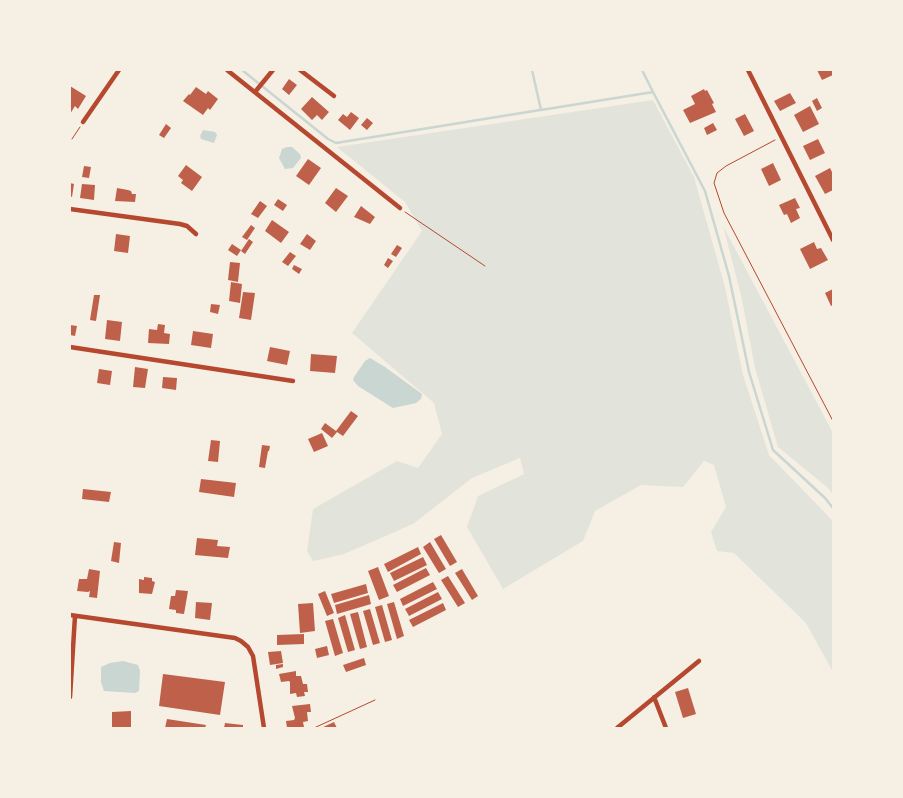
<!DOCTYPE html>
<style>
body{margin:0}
#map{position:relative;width:903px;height:798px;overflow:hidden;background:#f6efe4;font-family:Quicksand,sans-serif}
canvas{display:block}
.frame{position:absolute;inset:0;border:71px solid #f6efe4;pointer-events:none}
</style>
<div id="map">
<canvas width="903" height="798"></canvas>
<div class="frame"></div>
</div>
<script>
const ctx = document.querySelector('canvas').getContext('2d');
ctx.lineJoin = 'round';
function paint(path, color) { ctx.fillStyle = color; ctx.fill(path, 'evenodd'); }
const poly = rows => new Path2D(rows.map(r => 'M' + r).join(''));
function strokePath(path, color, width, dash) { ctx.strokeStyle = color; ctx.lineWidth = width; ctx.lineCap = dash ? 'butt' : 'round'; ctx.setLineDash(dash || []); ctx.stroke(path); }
paint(poly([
 [653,100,694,177,725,287,743,375,769,455,833,521,833,672,806,623,734,553,717,551,711,532,726,507,714,465,704,461,683,487,641,485,595,511,583,541,503,589,467,527,478,496,524,474,520,458,472,478,413,524,344,554,313,561,307,551,313,509,397,461,418,468,442,434,434,403,352,333,422,231,405,202,337,147],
 [723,226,833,433,833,495,828,488,778,447,755,368,741,295]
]), '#e2e4dc');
paint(poly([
 [203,130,215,132,217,135,214,143,201,139,200,136],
 [287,147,292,147,300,154,301,158,293,168,285,169,279,158,282,149],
 [370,358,385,367,422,394,421,399,416,403,393,408,358,386,353,380,354,377,365,361],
 [123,661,138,665,140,671,139,691,135,693,104,691,101,682,101,667,110,663]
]), '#c9d6d2');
strokePath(poly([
 [242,70,328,139,336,143,540,110],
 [532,70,541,110,653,92,705,191,729,276,749,372,773,450,825,498,833,508],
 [642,70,653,92]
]), '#c9d6d2', 2.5);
paint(poly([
 [817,70,833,70,833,75,822,80],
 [289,79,297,85,289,95,282,89],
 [70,86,86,96,78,109,75,106,70,114],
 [196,87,206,94,208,91,218,99,210,110,208,108,203,115,183,101,189,94,190,95],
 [704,89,705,91,707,90,714,103,712,104,716,112,690,123,683,110,695,104,691,96],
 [790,93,796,103,780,111,774,101],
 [312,97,329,112,322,120,317,115,312,120,301,109],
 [817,98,822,108,817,111,812,101],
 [810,106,819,124,803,132,794,115],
 [351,112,359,118,350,130,338,120,343,114,347,117],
 [745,114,754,131,744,136,735,119],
 [367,118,373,123,367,130,361,125],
 [713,123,717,130,707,135,704,128],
 [166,124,171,128,164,138,159,135],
 [818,139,825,153,810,160,803,146],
 [308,159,321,168,309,185,296,176],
 [773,163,781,180,769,186,761,169],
 [186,165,202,177,192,191,181,183,183,180,178,176],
 [84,166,91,167,89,178,82,177],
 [830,168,833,174,833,190,825,194,815,176],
 [70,183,74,184,72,197,70,196],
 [82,184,95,185,94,200,80,198],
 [117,188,128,190,131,191,132,194,136,194,135,202,115,201],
 [336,188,348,196,336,212,325,203],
 [795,198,800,208,796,209,800,218,791,223,787,214,784,215,779,205],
 [278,199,287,205,283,211,274,205],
 [260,201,267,206,258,218,251,214],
 [361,206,375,217,370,224,354,217],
 [272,220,289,232,281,243,265,231],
 [251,225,255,228,247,240,242,237],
 [116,234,130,236,128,253,114,251],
 [307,234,316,241,310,250,300,244],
 [249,239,253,242,245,254,241,251],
 [814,242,817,249,821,248,828,260,810,269,800,249],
 [232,244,241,250,237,256,228,250],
 [397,245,402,248,396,257,391,254],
 [290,252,296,256,288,266,282,262],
 [388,258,393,261,388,268,384,265],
 [230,262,240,263,238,282,228,280],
 [294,265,302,269,299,274,292,269],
 [231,282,242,284,240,303,229,301],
 [833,289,833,305,831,306,825,293],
 [243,292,255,293,251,320,239,318],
 [94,295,100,295,96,321,90,320],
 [211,304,220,305,218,314,210,312],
 [107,320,122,322,120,341,105,339],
 [158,324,165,325,164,333,170,334,169,344,148,343,149,329,157,330],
 [70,325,77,326,75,336,70,335],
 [193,331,213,334,211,348,191,345],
 [270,347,290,351,287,365,267,361],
 [311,354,337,356,335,373,310,371],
 [135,367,148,369,145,388,133,387],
 [99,369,112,371,110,385,97,383],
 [163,377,177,378,176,390,162,388],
 [351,411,358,416,343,436,337,432,332,438,321,429,325,423,336,431],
 [322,433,328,446,314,452,308,439],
 [211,440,220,441,218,462,208,461],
 [262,445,270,446,269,451,268,451,265,468,259,467],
 [201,479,236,483,234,497,199,492],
 [83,489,111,492,109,502,82,499],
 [441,535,457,562,450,566,434,539],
 [197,538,218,540,217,546,230,547,228,558,195,555],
 [114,542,121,543,119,563,111,561],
 [430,542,446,569,439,573,423,547],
 [418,547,421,554,388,572,384,564],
 [423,557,427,565,394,581,390,573],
 [378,567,389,596,379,600,368,571],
 [426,568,430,575,397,592,393,585],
 [89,569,100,571,97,598,89,597,90,591,88,592,77,591,79,579,87,579],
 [462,569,478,596,472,600,455,573],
 [448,576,465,603,458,607,441,580],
 [144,577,152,578,152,581,155,582,152,594,139,593,139,579,144,580],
 [433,582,437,589,403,606,400,599],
 [366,584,368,593,334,603,331,594],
 [176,590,188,591,184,614,176,613,176,610,169,609,171,596,175,596],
 [325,591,334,613,327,616,318,594],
 [438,592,442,599,409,616,405,609],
 [369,595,371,604,337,614,335,605],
 [196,602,212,603,210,620,195,618],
 [394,602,404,636,397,639,387,604],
 [313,603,315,631,300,633,298,604],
 [443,603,446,610,413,627,409,620],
 [382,605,392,640,385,642,375,607],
 [370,609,380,643,373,645,363,611],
 [358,612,367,647,360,649,350,614],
 [345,615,355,650,348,652,338,618],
 [333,619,343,653,335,656,325,621],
 [304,634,304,644,277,645,277,635],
 [327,646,329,655,317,658,315,649],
 [281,651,283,663,270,665,268,652],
 [364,658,366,665,346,672,343,665],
 [283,664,283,667,276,669,276,665],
 [296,671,296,676,301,676,303,684,307,684,308,692,304,692,305,696,297,697,296,693,290,694,290,682,289,681,281,682,279,674],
 [163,674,225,682,220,715,159,706],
 [688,688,696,714,683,718,675,692],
 [310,704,311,712,307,712,308,721,303,722,304,727,287,728,286,721,294,720,295,718,292,706],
 [131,711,131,728,112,728,112,712],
 [167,719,206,725,205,728,165,728],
 [334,722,337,728,321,728],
 [225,723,243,725,243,728,224,728]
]), '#bf614a');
strokePath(poly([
 [72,139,80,127],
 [775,140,726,166,717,173,714,183,724,213,833,421],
 [405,212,485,266],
 [314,728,375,700]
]), '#b5482f', 1);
strokePath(poly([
 [227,70,400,208],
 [300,70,334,96],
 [748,70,833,240],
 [255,92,273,70],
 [83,122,119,70],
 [70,209,180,224,187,226,196,234],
 [70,347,293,381],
 [70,615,235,638,241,641,248,647,253,656,264,728],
 [70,697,75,616],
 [654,697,666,728],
 [617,728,699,661]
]), '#b5482f', 4.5);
</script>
